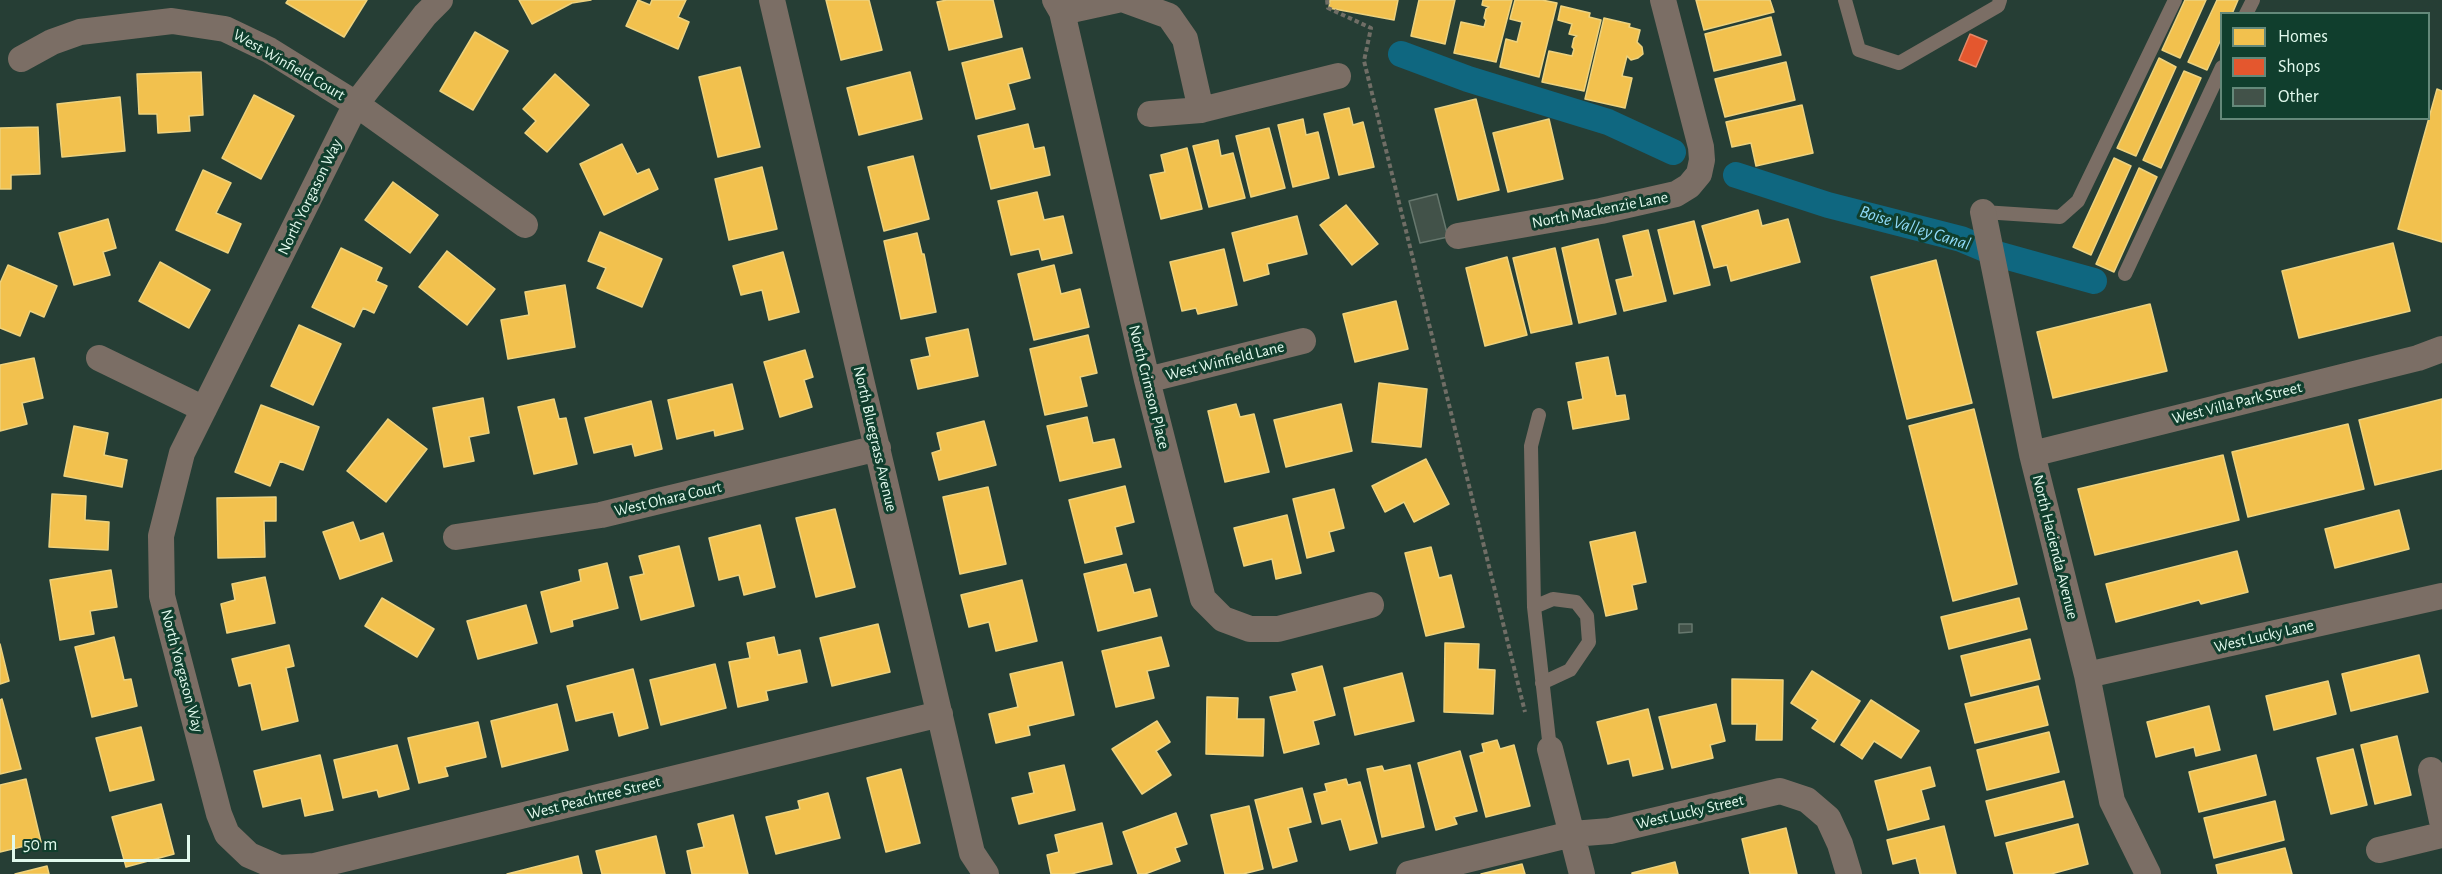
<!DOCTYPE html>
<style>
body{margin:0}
#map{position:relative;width:2442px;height:874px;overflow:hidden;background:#263e35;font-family:"Alegreya Sans",sans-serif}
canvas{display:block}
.legend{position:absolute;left:2220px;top:12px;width:210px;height:108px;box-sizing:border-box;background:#103e2d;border:2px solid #64897a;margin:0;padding:8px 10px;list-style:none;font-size:18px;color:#e1f9ed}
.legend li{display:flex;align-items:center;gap:12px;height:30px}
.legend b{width:30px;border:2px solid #64897a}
.scale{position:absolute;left:12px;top:835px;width:178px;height:27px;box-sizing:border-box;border:3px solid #e1f9ed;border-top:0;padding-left:8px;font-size:18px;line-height:21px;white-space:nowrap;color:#e1f9ed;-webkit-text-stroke:4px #103e2d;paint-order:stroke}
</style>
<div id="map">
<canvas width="2442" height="874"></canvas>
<ul class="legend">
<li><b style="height:16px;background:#f2c14e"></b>Homes</li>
<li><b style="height:16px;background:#e4572e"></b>Shops</li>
<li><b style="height:16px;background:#425249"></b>Other</li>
</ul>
<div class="scale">50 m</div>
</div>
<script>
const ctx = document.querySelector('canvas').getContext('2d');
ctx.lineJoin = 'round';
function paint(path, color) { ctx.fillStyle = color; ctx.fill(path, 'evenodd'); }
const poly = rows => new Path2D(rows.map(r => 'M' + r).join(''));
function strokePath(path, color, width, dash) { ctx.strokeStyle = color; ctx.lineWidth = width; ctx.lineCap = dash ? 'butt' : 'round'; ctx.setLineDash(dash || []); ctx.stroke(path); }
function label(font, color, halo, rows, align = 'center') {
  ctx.font = font + ' "Alegreya Sans",sans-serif'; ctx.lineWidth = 6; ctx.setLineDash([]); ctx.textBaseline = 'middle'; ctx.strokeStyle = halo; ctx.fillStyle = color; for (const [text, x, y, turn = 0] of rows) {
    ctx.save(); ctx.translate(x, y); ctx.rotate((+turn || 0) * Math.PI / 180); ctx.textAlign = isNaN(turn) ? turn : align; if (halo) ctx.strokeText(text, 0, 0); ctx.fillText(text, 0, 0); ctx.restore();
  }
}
const homes = poly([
 [288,0,367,0,344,37,286,3,288,0],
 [519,0,591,0,572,3,532,24,519,0],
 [638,0,650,5,652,0,686,0,678,17,689,22,678,49,626,26,638,0],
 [826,0,869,0,882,50,841,60,826,0],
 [947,0,993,0,1002,37,949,50,937,2,947,0],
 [1330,0,1398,0,1394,20,1329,8,1330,0],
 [1419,0,1455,0,1445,44,1411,36,1419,0],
 [1483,0,1512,0,1496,62,1454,53,1461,22,1484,27,1486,20,1484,18,1486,9,1489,7,1482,5,1483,0],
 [1515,0,1542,0,1557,3,1539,77,1500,67,1506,39,1517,42,1522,22,1510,19,1515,0],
 [1696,0,1770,0,1774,12,1704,30,1696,0],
 [2185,0,2206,0,2180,58,2162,50,2185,0],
 [2217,0,2238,0,2232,14,2222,14,2222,37,2207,70,2188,62,2217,0],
 [1561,6,1590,13,1589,17,1601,20,1584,91,1542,82,1549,51,1572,56,1574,49,1572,47,1574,38,1577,36,1569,34,1572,24,1558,20,1561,6],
 [1771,17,1781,55,1714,71,1705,34,1771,17],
 [1604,18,1630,24,1629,27,1640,30,1637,42,1642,47,1643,54,1638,58,1631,60,1627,56,1622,76,1632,78,1625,108,1585,99,1604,18],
 [475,32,508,51,473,110,440,91,475,32],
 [1022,48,1030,78,1008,84,1015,109,976,119,962,63,1022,48],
 [2159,58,2176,67,2136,156,2117,148,2159,58],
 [1786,62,1795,100,1725,117,1715,79,1786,62],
 [740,67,760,147,718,157,699,77,740,67],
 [2184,71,2201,78,2161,168,2143,160,2184,71],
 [201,72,203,115,189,116,190,131,158,133,157,114,139,114,137,74,201,72],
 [910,72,922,119,859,135,847,88,910,72],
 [555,74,589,105,547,152,525,133,536,121,523,109,555,74],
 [2437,89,2442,91,2442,242,2398,229,2437,89],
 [254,95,294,116,261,179,222,158,254,95],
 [120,97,125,151,62,157,57,104,120,97],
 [1476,99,1499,190,1458,200,1435,109,1476,99],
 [1802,105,1813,153,1756,166,1751,143,1732,147,1726,122,1802,105],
 [1349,108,1353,125,1363,122,1374,167,1339,175,1324,114,1349,108],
 [1303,119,1306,135,1318,132,1329,178,1293,187,1278,125,1303,119],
 [1549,119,1563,179,1508,192,1493,133,1549,119],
 [1028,124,1034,149,1044,147,1050,175,991,189,978,136,1028,124],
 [38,127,40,174,11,175,11,189,0,189,0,128,38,127],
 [1269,128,1285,188,1251,197,1236,136,1269,128],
 [1218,140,1221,156,1233,153,1245,198,1209,207,1193,146,1218,140],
 [622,144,637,174,649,169,658,189,604,215,580,164,622,144],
 [1187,148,1202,209,1161,219,1150,175,1165,172,1161,155,1187,148],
 [913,156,929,219,884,231,868,167,913,156],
 [2114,158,2131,166,2091,255,2073,247,2114,158],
 [762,167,777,229,729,240,715,179,762,167],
 [2139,168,2157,177,2114,272,2096,264,2139,168],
 [203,170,231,183,216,213,241,224,228,253,176,230,203,170],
 [393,182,438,215,410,253,365,220,393,182],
 [1037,192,1044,220,1063,216,1072,253,1042,260,1039,249,1011,255,998,201,1037,192],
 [1346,205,1378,244,1352,265,1320,225,1346,205],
 [1758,210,1762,226,1788,219,1800,262,1731,281,1727,265,1714,268,1702,226,1758,210],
 [1297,216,1307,254,1267,264,1269,274,1244,281,1232,233,1297,216],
 [108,219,116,248,103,252,110,275,74,285,59,233,108,219],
 [1694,221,1710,285,1674,294,1658,230,1694,221],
 [1648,230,1666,301,1624,311,1616,280,1633,276,1623,236,1648,230],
 [600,232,662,259,642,307,597,288,606,268,588,261,600,232],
 [917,233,922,254,924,254,936,312,901,319,884,241,917,233],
 [1598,239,1616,314,1579,323,1562,248,1598,239],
 [2393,243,2410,311,2299,338,2282,271,2393,243],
 [341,248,382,268,376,281,387,286,374,313,363,308,354,327,312,307,341,248],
 [1555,248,1572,324,1531,333,1513,258,1555,248],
 [1224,249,1237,305,1198,314,1196,308,1182,311,1170,262,1224,249],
 [447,251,495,289,467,325,419,287,447,251],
 [783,252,799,312,769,320,762,290,741,295,733,266,783,252],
 [1507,257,1527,335,1485,346,1466,268,1507,257],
 [1936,260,1972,403,1907,419,1871,277,1936,260],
 [160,262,210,290,189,328,139,301,160,262],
 [8,265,57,286,44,317,30,311,20,336,0,328,0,283,8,265],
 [1054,265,1061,294,1080,289,1089,327,1034,340,1018,274,1054,265],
 [565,285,575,347,508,359,501,320,529,315,525,292,565,285],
 [1396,301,1408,349,1355,362,1343,314,1396,301],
 [2150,304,2167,371,2053,398,2037,332,2150,304],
 [299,325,341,344,313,405,271,386,299,325],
 [968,329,978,376,918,389,911,360,930,356,926,338,968,329],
 [1088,335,1097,373,1080,377,1087,406,1045,415,1030,349,1088,335],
 [805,350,813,377,804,380,812,407,780,417,764,362,805,350],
 [1608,357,1616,396,1625,395,1629,419,1573,429,1568,402,1583,399,1576,363,1608,357],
 [34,358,43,398,22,403,27,424,0,431,0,365,34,358],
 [1379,383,1427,389,1421,447,1372,442,1379,383],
 [732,384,743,429,715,436,714,430,677,439,668,400,732,384],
 [483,398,489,433,469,437,474,461,444,467,433,408,483,398],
 [554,399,559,419,566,418,577,464,534,474,518,407,554,399],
 [2442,399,2442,469,2375,485,2359,420,2442,399],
 [651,401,662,449,635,456,632,444,594,453,585,418,651,401],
 [1236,404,1240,417,1254,414,1269,472,1225,482,1208,411,1236,404],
 [1341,404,1352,451,1286,467,1274,420,1341,404],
 [261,405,319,427,303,470,280,461,270,486,235,472,261,405],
 [1974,409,2017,584,1953,601,1909,426,1974,409],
 [1087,417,1093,443,1114,439,1121,467,1060,481,1047,426,1087,417],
 [388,419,427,449,386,502,347,471,388,419],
 [984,421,996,465,939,480,932,453,941,450,937,433,984,421],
 [2348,424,2364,489,2248,517,2232,452,2348,424],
 [74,426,108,433,104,455,127,460,122,487,64,476,74,426],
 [2223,455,2239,520,2095,555,2078,489,2223,455],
 [1426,459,1449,504,1414,522,1404,502,1385,512,1372,486,1426,459],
 [1125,486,1134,522,1115,527,1122,554,1085,563,1069,500,1125,486],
 [988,487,1006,564,960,574,943,497,988,487],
 [1334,489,1344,528,1329,532,1334,551,1307,558,1293,499,1334,489],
 [52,494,86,496,85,520,109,522,108,550,49,547,52,494],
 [276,497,276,521,264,521,265,557,218,558,217,498,276,497],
 [835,509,855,587,816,597,796,518,835,509],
 [2399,510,2409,549,2335,568,2325,529,2399,510],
 [1287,515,1301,573,1276,579,1272,559,1244,566,1234,528,1287,515],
 [353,522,360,541,383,533,392,561,340,579,323,532,353,522],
 [760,525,775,587,744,595,739,575,719,580,709,538,760,525],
 [1635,532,1646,582,1632,585,1637,609,1606,616,1590,542,1635,532],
 [679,546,694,606,641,620,630,577,644,574,639,556,679,546],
 [1431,547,1439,578,1451,575,1464,627,1426,636,1405,553,1431,547],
 [2237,551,2248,592,2201,604,2199,600,2116,622,2106,584,2237,551],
 [607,563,618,608,572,620,573,626,551,632,541,592,581,581,579,570,607,563],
 [1126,564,1134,593,1150,589,1157,616,1098,631,1084,574,1126,564],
 [111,570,117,607,90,611,94,634,60,640,50,580,111,570],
 [265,577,275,623,227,633,221,604,235,600,232,584,265,577],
 [1022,580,1037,641,996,651,989,622,969,627,961,595,1022,580],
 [382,598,434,629,417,657,365,626,382,598],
 [2019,598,2027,629,1949,649,1941,617,2019,598],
 [526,605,537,643,478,659,467,621,526,605],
 [878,624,890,672,832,686,820,638,878,624],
 [114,637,124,680,131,679,137,706,92,717,75,647,114,637],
 [774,637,778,655,800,650,807,682,766,691,768,700,738,707,729,662,750,658,747,643,774,637],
 [1161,637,1169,666,1147,671,1154,698,1116,707,1102,651,1161,637],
 [2030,639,2040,679,1971,696,1961,656,2030,639],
 [1445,643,1479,644,1478,669,1495,670,1493,714,1444,712,1445,643],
 [0,644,9,681,0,684,0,644],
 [289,645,294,666,286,668,298,721,262,730,251,683,239,686,232,659,289,645],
 [2419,655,2428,692,2351,711,2342,674,2419,655],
 [1062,662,1074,715,1028,726,1030,735,996,743,989,714,1018,707,1010,674,1062,662],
 [715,664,726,708,661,725,650,680,715,664],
 [1322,666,1335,715,1313,721,1319,744,1284,753,1270,697,1297,691,1292,674,1322,666],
 [633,669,648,728,619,736,613,712,576,721,567,686,633,669],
 [1812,671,1860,701,1834,742,1812,728,1818,720,1791,703,1812,671],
 [1402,673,1414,721,1355,735,1344,688,1402,673],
 [1732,679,1783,680,1782,740,1756,740,1757,724,1732,724,1732,679],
 [2328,681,2336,714,2274,730,2266,696,2328,681],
 [2038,686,2048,725,1975,743,1965,704,2038,686],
 [1207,697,1238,698,1237,719,1264,719,1263,756,1206,754,1207,697],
 [2,699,21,769,0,774,0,700,2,699],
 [1871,700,1919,731,1901,758,1874,741,1862,759,1841,745,1871,700],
 [557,704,568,750,502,767,491,721,557,704],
 [1716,704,1725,741,1710,745,1713,758,1672,768,1659,717,1716,704],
 [2209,706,2220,750,2196,756,2194,747,2156,757,2147,722,2209,706],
 [1648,709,1663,769,1633,776,1629,759,1608,764,1597,722,1648,709],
 [1157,721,1170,742,1156,751,1171,775,1142,794,1112,749,1157,721],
 [478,722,486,757,445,767,448,776,419,783,408,738,478,722],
 [141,727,154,780,110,791,96,738,141,727],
 [2049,732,2059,772,1987,790,1977,750,2049,732],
 [2397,736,2411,795,2375,804,2361,745,2397,736],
 [1497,740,1500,749,1514,745,1530,806,1486,817,1470,756,1484,752,1482,744,1497,740],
 [397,745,409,789,379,797,377,790,343,798,334,760,397,745],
 [2353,749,2367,805,2331,814,2317,758,2353,749],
 [1460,751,1477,811,1454,817,1457,824,1436,830,1418,763,1460,751],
 [320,755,333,810,305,816,301,798,263,807,254,771,320,755],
 [2256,755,2266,795,2199,812,2189,772,2256,755],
 [1064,765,1075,810,1019,824,1012,798,1034,793,1029,773,1064,765],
 [1410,765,1424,827,1382,837,1367,769,1382,766,1384,771,1410,765],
 [1930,767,1935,786,1921,790,1929,819,1888,830,1875,781,1930,767],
 [901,769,920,843,886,852,867,778,901,769],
 [26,779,41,842,0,852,0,785,26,779],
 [1346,779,1348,785,1360,782,1377,843,1350,850,1341,819,1322,824,1314,794,1327,791,1325,784,1346,779],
 [2064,781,2073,817,1995,836,1986,801,2064,781],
 [1302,788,1311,822,1288,828,1297,861,1273,868,1255,800,1302,788],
 [828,793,840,838,776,854,766,817,800,809,798,801,828,793],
 [2275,801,2284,840,2214,858,2204,818,2275,801],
 [161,804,174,854,126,867,112,817,161,804],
 [1249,806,1263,869,1243,874,1225,874,1211,815,1249,806],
 [1176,813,1187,844,1175,848,1180,861,1145,874,1138,874,1123,832,1176,813],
 [733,815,748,874,692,874,687,851,704,847,698,824,733,815],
 [1102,823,1112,864,1071,874,1051,874,1047,855,1059,852,1055,835,1102,823],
 [2078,824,2088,864,2051,874,2014,874,2006,843,2078,824],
 [1944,826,1956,874,1920,874,1916,858,1893,864,1887,840,1944,826],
 [1786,828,1797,874,1750,874,1742,839,1786,828],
 [656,836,665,874,602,874,596,851,656,836],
 [2285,848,2292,874,2218,874,2216,865,2285,848],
 [578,856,582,874,507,874,578,856],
 [1675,862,1678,874,1632,874,1632,873,1675,862],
 [1522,864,1525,874,1481,874,1522,864],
 [47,866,49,874,15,874,47,866]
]);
paint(homes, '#f2c14e');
strokePath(homes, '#edd27e', 1.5);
const shops = poly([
 [1970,34,1987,41,1976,67,1959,60,1970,34]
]);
paint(shops, '#e4572e');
strokePath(shops, '#e38867', 1.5);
strokePath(poly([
 [1401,54,1468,79,1608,122,1673,152],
 [1736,175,1828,205,1961,239,1997,254,2094,281]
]), '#0f6780', 26);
const building = poly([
 [1437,194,1448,237,1420,243,1409,201,1437,194],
 [1679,624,1692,624,1692,632,1679,633,1679,624]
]);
paint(building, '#425249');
strokePath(building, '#67786e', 1.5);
strokePath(poly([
 [1327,0,1328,8,1371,28,1364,61,1525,712]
]), '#706e66', 4, [4.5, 3]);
strokePath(poly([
 [1845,0,1859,50,1899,63,1998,6,2000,0],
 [2246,14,2253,0],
 [1983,212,2060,217,2078,201,2175,0],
 [2125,274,2222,67],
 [1539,415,1531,446,1534,607,1550,749],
 [1534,607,1553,599,1576,602,1587,616,1589,642,1570,670,1542,683]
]), '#7b6e65', 14);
strokePath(poly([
 [440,0,425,15,356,104,182,453,161,536,162,596,219,814,227,834,249,855,279,868,315,866,940,714],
 [772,0,972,853,986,874],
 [1055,0,1062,12,1147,380,1203,599,1223,619,1250,629,1278,629,1371,605],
 [1125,0,1169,16,1185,39,1201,110],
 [1062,12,1117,0],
 [21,59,52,42,80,32,172,21,225,29,269,50,356,104,525,225],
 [1150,114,1201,110,1338,76],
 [1983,212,2032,454,2087,675,2112,801,2148,874],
 [1458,236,1601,211,1676,194,1689,186,1699,174,1702,160,1701,147,1663,0],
 [99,358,204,409],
 [1147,380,1303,341],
 [2032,454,2418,358,2442,349],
 [456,537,601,515,878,448],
 [2087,675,2442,596],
 [1550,749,1582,874],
 [2431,770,2442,821],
 [2379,850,2442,835],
 [1409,874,1572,834,1610,831,1780,791,1807,800,1828,818,1840,844,1849,874]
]), '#7b6e65', 26);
label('16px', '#e1f9ed', '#103e2d', [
 ["West Winfield Court",289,65,30],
 ["North Yorgason Way",310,197,-64],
 ["North Mackenzie Lane",1600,210,-11],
 ["West Winfield Lane",1225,361,-14],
 ["North Crimson Place",1149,387,76],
 ["West Villa Park Street",2237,403,-14],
 ["North Bluegrass Avenue",875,439,77],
 ["West Ohara Court",668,499,-13],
 ["North Hacienda Avenue",2055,547,76],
 ["West Lucky Lane",2264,636,-13],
 ["North Yorgason Way",182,671,75],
 ["West Peachtree Street",594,798,-14],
 ["West Lucky Street",1690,812,-13]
]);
label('italic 18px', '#8fdaf8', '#103e2d', [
 ["Boise Valley Canal",1915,228,17]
]);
</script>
